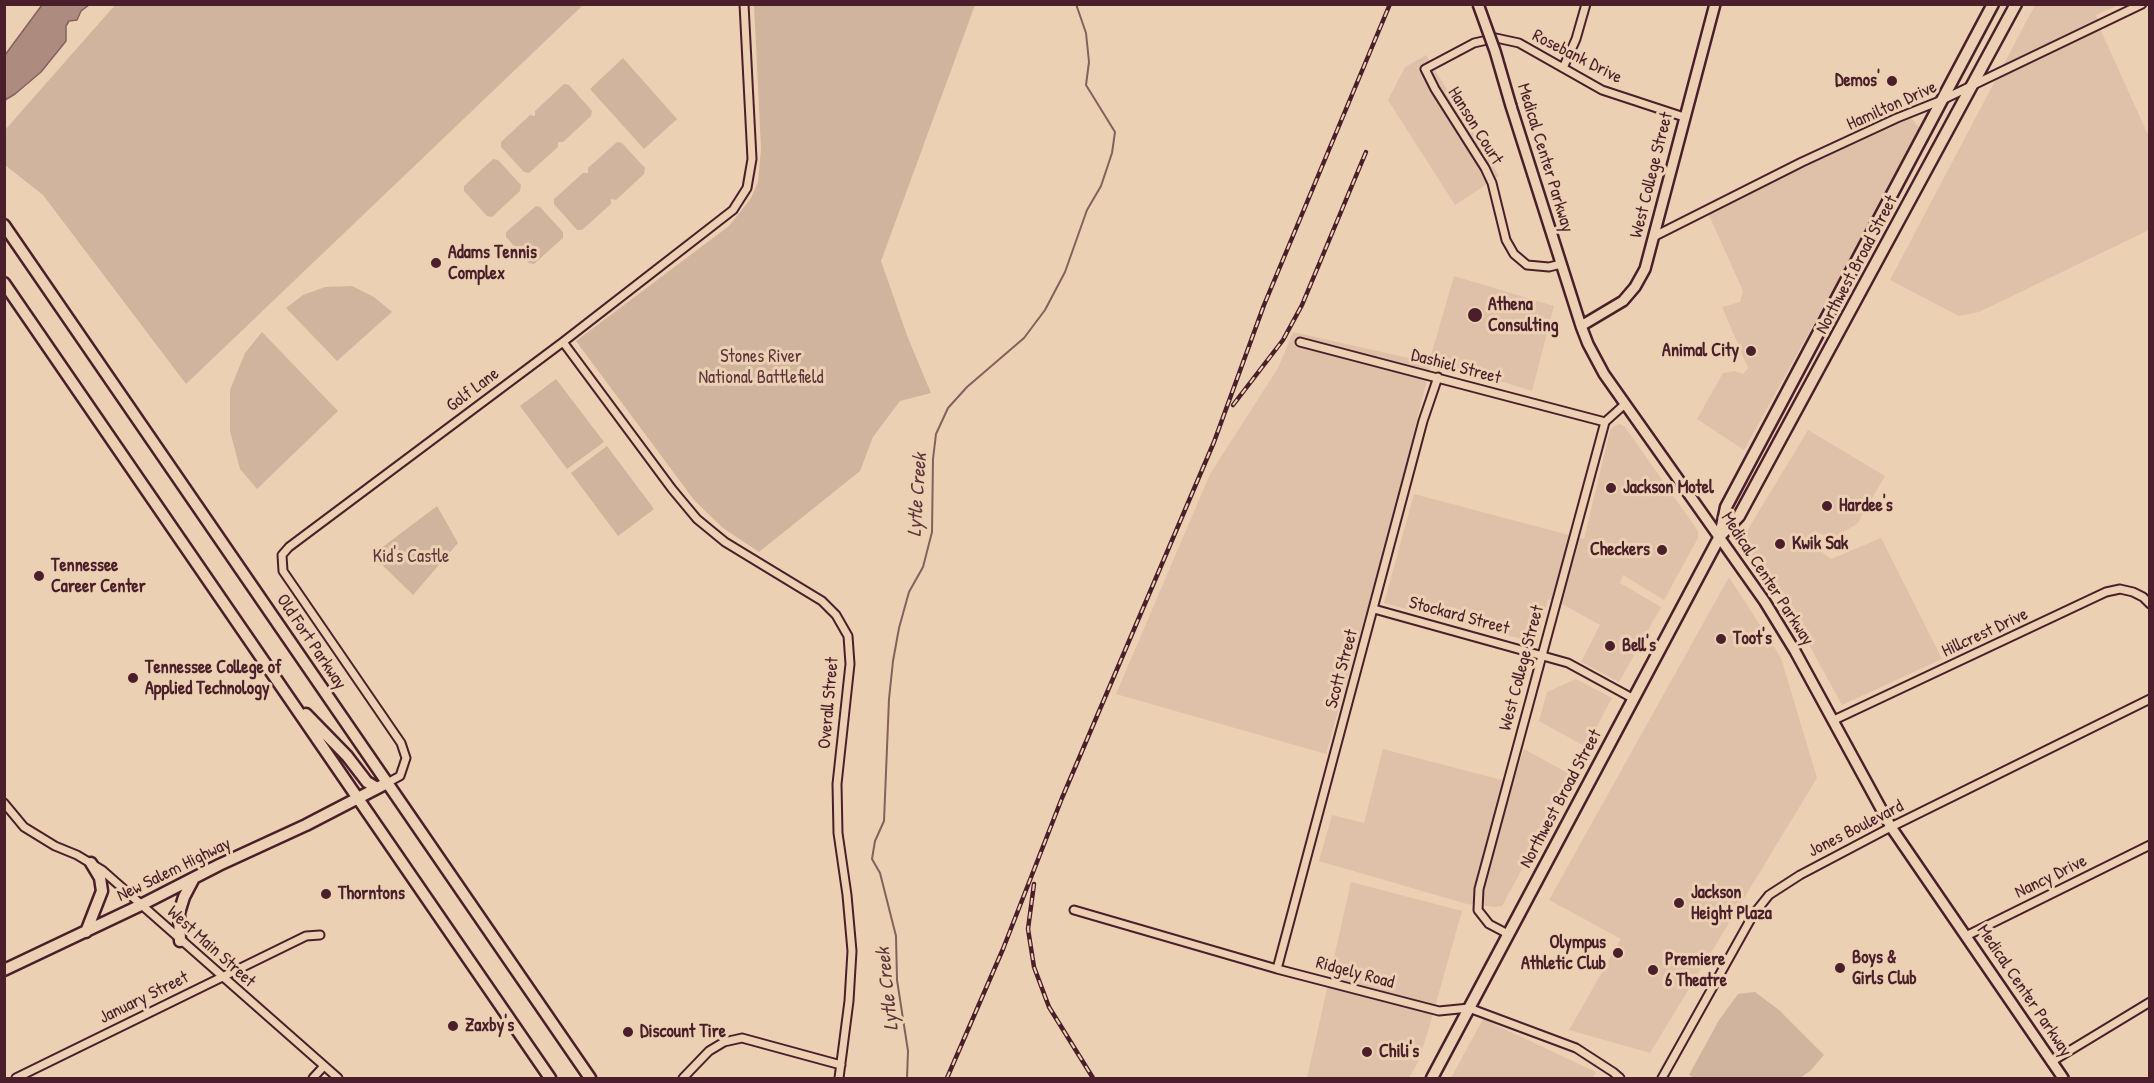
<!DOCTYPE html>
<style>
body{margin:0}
#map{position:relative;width:2154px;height:1083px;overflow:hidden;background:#ecd0b3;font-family:"Patrick Hand",sans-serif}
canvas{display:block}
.frame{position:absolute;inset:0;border:6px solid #4a1f2b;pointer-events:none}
</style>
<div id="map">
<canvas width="2154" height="1083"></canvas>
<div class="frame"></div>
</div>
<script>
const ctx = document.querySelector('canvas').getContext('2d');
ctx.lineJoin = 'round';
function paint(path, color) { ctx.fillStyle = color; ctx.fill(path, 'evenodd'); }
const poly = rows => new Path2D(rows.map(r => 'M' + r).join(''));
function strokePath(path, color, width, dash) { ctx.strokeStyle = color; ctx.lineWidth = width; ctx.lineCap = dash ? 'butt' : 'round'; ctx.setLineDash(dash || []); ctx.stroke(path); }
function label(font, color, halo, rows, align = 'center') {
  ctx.font = font + ' "Patrick Hand",sans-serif'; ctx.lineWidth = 6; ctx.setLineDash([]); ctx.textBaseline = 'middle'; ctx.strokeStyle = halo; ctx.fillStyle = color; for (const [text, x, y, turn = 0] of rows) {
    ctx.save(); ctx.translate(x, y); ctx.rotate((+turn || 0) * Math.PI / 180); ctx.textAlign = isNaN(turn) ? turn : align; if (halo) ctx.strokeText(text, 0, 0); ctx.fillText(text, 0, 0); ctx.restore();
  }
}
paint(poly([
 [2035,5,2119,5,2096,15,2102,33,2149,137,2149,230,1979,312,1959,316,1890,280],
 [1426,55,1499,176,1455,205,1388,100,1405,67],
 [1911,118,1921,130,1744,450,1697,419,1723,373,1735,371,1743,374,1748,368,1722,307,1740,302,1743,291,1708,213,1822,156,1824,158],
 [1454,276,1554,306,1532,391,1430,359],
 [1293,332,1431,363,1392,521,1326,754,1116,694,1210,474,1278,368],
 [1620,424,1625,427,1698,531,1698,538,1664,600,1623,575,1620,583,1661,607,1619,682,1581,662,1600,625,1566,606,1548,599,1537,643,1384,603,1414,494,1584,539,1610,431,1614,426],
 [1808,430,1885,476,1857,524,1831,539,1819,533,1813,545,1831,559,1881,538,1942,659,1842,705,1788,606,1749,552,1744,536],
 [1729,577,1781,658,1817,778,1650,1053,1569,1030,1621,939,1549,900],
 [1576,679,1612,698,1586,747,1539,721,1547,692],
 [1383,749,1513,783,1524,749,1573,776,1502,906,1495,907,1467,904,1319,861,1332,815,1364,823],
 [1351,882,1462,911,1429,1028,1418,1062,1409,1078,1307,1078],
 [1483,1019,1596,1072,1593,1078,1451,1078]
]), '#dec1a8');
paint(poly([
 [116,4,583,4,583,5,186,384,43,195,5,165,5,130],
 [754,5,975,5,881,261,908,338,931,393,900,401,873,437,860,471,759,552,723,528,694,500,576,341,729,226,751,198,758,182,761,149],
 [623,58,677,119,644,149,590,89],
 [564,84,569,85,592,111,591,116,563,142,558,142,558,147,529,173,524,172,501,147,501,142,530,115,535,116,535,111],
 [617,142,622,143,645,168,644,174,616,200,611,199,611,204,582,230,577,230,554,204,554,199,583,173,588,173,588,168],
 [493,159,498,160,521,185,520,191,492,217,487,216,464,191,464,186],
 [536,206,540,207,563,232,563,238,534,264,529,263,506,237,506,232],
 [352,286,374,297,392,312,337,361,286,308,303,295,325,287],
 [262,332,338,411,257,489,240,469,230,431,230,390,245,353],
 [556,379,604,442,567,469,520,406],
 [607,446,654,509,618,536,571,473],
 [437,506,458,543,413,595,372,555],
 [1755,992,1779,1010,1824,1055,1810,1071,1800,1078,1694,1078,1689,1075,1719,1020,1738,994]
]), '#d1b49d');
const water = poly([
 [42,5,89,5,81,11,77,20,69,21,66,26,66,41,41,72,15,94,5,100,5,55,42,5]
]);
paint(water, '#ad8c7f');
strokePath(water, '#85605d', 1.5);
strokePath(poly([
 [907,1078,908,1051,897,980,896,936,880,873,872,859,875,841,884,821,889,699,893,661,899,628,909,592,923,567,932,532,933,459,936,434,948,408,967,387,1024,338,1045,310,1065,272,1087,210,1101,186,1112,153,1115,132,1086,85,1089,62,1086,33,1076,4]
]), '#85605d', 2);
const street = poly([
 [1563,68,1576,39,1586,4],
 [1655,236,1802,162,1897,118,1942,100,2142,4],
 [1561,264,1549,267,1527,265,1514,254,1506,240,1492,183,1485,168,1435,89,1425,69,1474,43,1496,38,1519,43,1602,90,1684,117],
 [563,342,672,489,697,519,725,542,822,601,836,615,848,636,850,664,837,784,838,833,847,895,852,951,849,1001,839,1078],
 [1300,342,1605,422],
 [1374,609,1568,663,1634,699],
 [1834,720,2106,592,2120,589,2133,592,2143,597,2150,604],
 [387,783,400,776,406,758,401,743,283,571,282,555,289,547,563,342,733,210,747,188,752,159,744,4],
 [4,803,24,827,55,846,77,855,102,870,338,1078],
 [1074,910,1277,969,1439,1011,1469,1008,1576,1048,1613,1072,1620,1078],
 [1508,934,1489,924,1478,910,1479,889,1605,422,1625,404],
 [1966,936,2150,845],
 [1277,969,1423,421,1438,377],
 [2051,1062,2150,1002],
 [16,1078,306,936,320,935],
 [313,1078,324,1066],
 [683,1078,709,1051,724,1042,742,1038,841,1065],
 [1662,1078,1753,915,1769,895,1800,875,1891,827,2150,699]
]);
const secondary = poly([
 [1511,106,1581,326,1588,344,1604,374,1765,602,1795,651,1891,827,2063,1078],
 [1581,326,1623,301,1635,287,1645,269,1715,4]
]);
const primary = poly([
 [4,225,590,1078],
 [4,283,550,1078],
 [1720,536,1739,516,2016,4],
 [306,714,347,756,367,782,377,788],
 [86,932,102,891,100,878,91,863],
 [180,941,179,913,184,897,194,878],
 [4,970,141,905,219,865,306,825,387,783],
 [1432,1078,1720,536,1726,507,1993,4]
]);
strokePath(street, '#4a1f2b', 11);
strokePath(secondary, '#4a1f2b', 14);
strokePath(primary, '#4a1f2b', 15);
strokePath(street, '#ecd0b3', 7);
strokePath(secondary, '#ecd0b3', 9);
strokePath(primary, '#ecd0b3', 10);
const rail = poly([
 [1233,405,1283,340,1302,305,1366,152],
 [1034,884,1028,929,1034,967,1049,1007,1093,1078],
 [947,1078,1003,949,1062,798,1214,442,1264,305,1390,4]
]);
strokePath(rail, '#4a1f2b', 4.5);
strokePath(rail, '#ecd0b3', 2, [7]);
const secondaryBridge = poly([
 [1478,4,1495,51,1511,106]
]);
strokePath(secondaryBridge, '#4a1f2b', 14, []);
strokePath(secondaryBridge, '#ecd0b3', 9);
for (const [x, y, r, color] of [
 [1892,81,6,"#4a1f2b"],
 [436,263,6,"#4a1f2b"],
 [1475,315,8,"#4a1f2b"],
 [1751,351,6,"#4a1f2b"],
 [1611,488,6,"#4a1f2b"],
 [1827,506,6,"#4a1f2b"],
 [1780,544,6,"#4a1f2b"],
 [1662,550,6,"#4a1f2b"],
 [39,576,6,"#4a1f2b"],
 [1721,639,6,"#4a1f2b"],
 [1610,646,6,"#4a1f2b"],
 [133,678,6,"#4a1f2b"],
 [326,894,6,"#4a1f2b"],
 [1679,903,6,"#4a1f2b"],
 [1618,953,6,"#4a1f2b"],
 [1840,968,6,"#4a1f2b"],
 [1653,970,6,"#4a1f2b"],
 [453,1026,6,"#4a1f2b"],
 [628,1032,6,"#4a1f2b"],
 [1367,1052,6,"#4a1f2b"]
]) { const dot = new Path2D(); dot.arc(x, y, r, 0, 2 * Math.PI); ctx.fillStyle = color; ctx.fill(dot); strokePath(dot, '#ecd0b3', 2); }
label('18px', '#4a1f2b', '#ecd0b3', [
 ["Rosebank Drive",1577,57,27],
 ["Hamilton Drive",1892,106,-24],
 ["Hanson Court",1475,126,58],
 ["Medical Center Parkway",1545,158,73],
 ["West College Street",1652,175,-76],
 ["Northwest Broad Street",1857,265,-62],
 ["Dashiel Street",1456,367,15],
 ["Golf Lane",473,390,-37],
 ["Medical Center Parkway",1767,579,57],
 ["Stockard Street",1459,616,15],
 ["Hillcrest Drive",1985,633,-25],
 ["Old Fort Parkway",311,642,56],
 ["West College Street",1522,668,-75],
 ["Scott Street",1342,669,-75],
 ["Overall Street",829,703,-85],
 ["Northwest Broad Street",1561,799,-62],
 ["Jones Boulevard",1856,829,-27],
 ["New Salem Highway",174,870,-26],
 ["Nancy Drive",2051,877,-26],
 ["West Main Street",211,947,42],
 ["Ridgely Road",1355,973,15],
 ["Medical Center Parkway",2024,991,56],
 ["January Street",144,998,-26]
]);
label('bold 18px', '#4a1f2b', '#ecd0b3', [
 ["Demos'",1880,81,"right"],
 ["Adams Tennis",448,253],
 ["Complex",448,274],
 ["Athena",1488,305],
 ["Consulting",1488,326],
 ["Animal City",1739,351,"right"],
 ["Jackson Motel",1623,488],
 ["Hardee's",1839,506],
 ["Kwik Sak",1792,544],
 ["Checkers",1650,550,"right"],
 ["Tennessee",51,566],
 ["Career Center",51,587],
 ["Toot's",1733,639],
 ["Bell's",1622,646],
 ["Tennessee College of",145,668],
 ["Applied Technology",145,689],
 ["Jackson",1691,893],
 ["Height Plaza",1691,914],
 ["Thorntons",338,894],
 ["Olympus",1606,943,"right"],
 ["Athletic Club",1606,964,"right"],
 ["Boys &",1852,958],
 ["Girls Club",1852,979],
 ["Premiere",1665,960],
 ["6 Theatre",1665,981],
 ["Zaxby's",465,1026],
 ["Discount Tire",640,1032],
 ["Chili's",1379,1052]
], 'left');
label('18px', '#5e353c', '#ecd0b3', [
 ["Stones River",761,357],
 ["National Battlefield",761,378],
 ["Kid's Castle",411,557]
]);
label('italic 20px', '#5e353c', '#ecd0b3', [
 ["Lytle Creek",918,495,-86],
 ["Lytle Creek",888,989,-96]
]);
</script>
